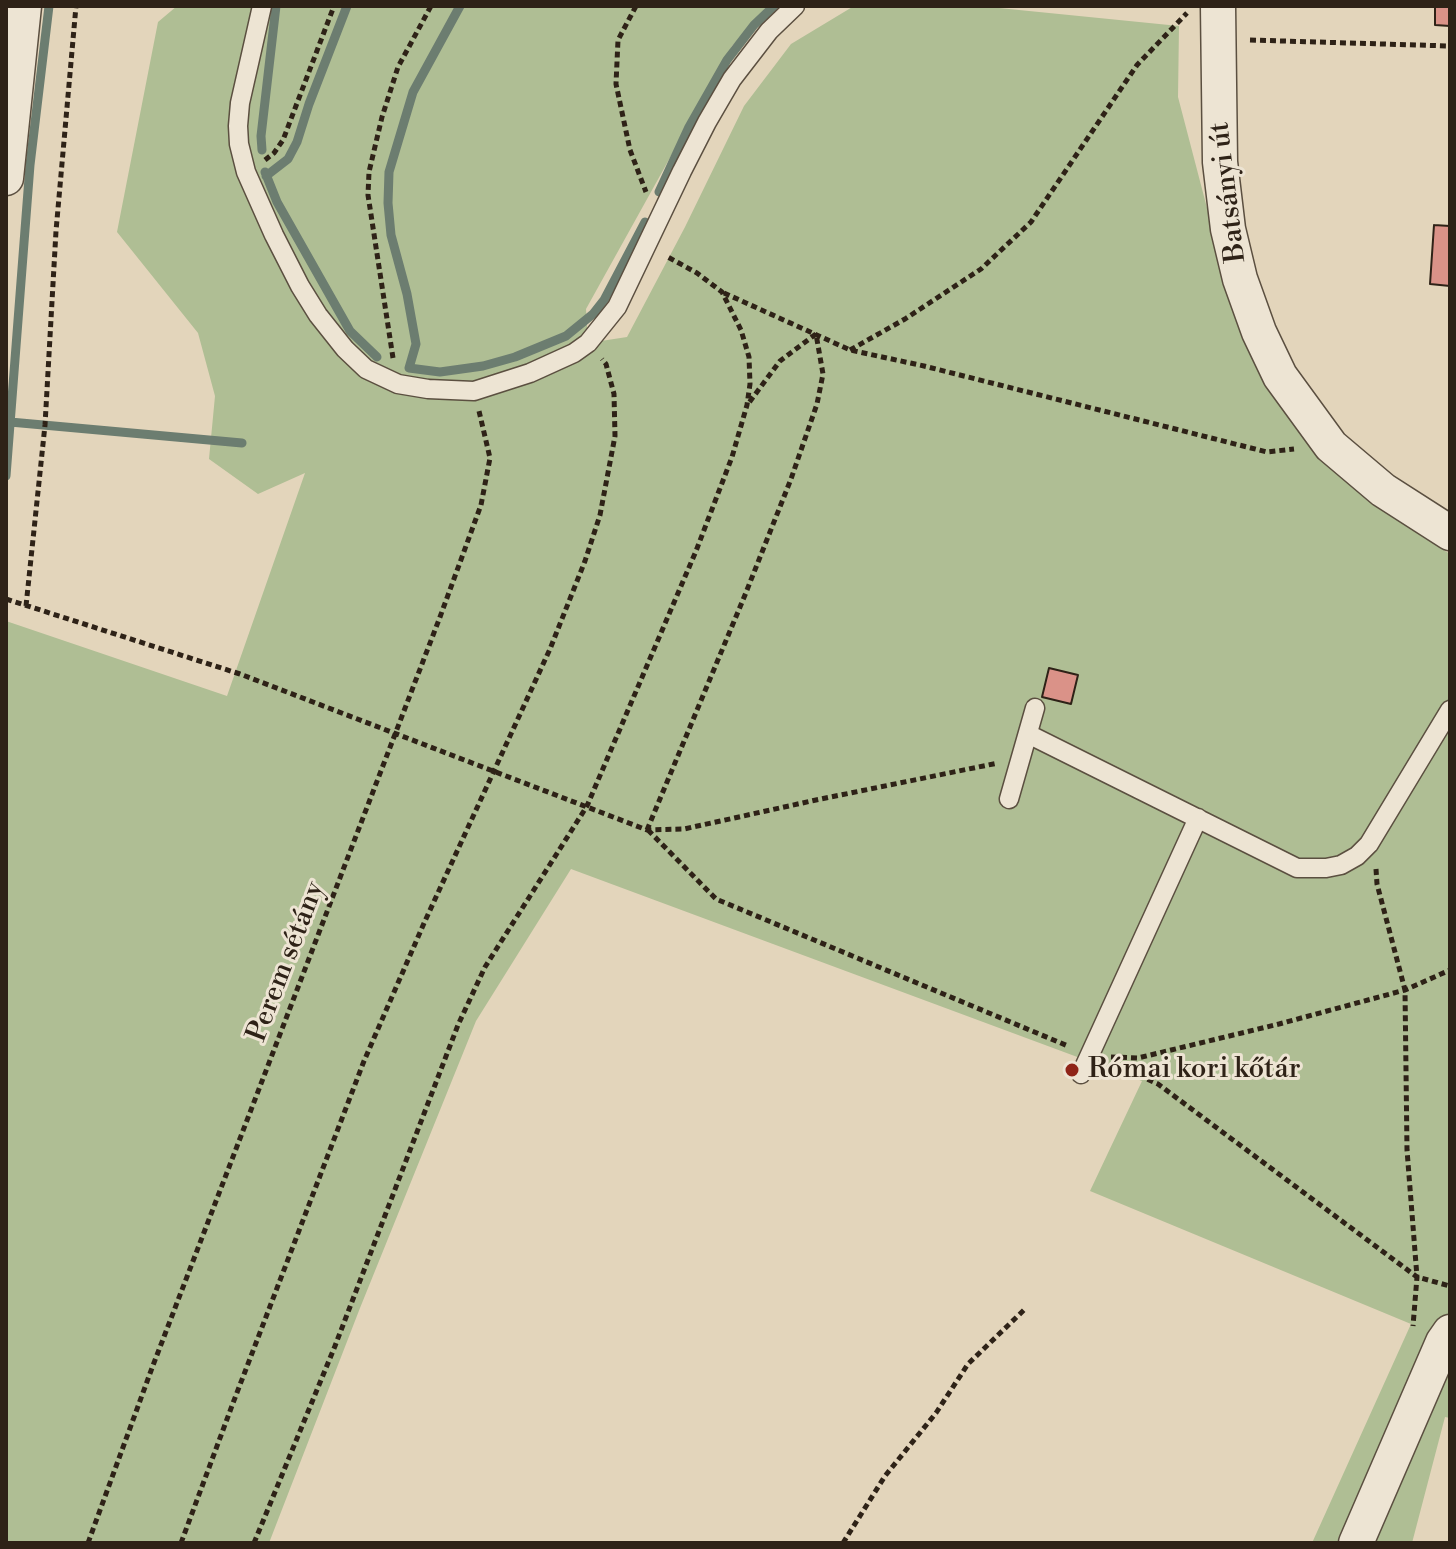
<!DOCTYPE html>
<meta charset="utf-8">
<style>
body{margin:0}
#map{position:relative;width:1456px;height:1549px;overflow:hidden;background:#e3d5bb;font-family:"Libre Bodoni",serif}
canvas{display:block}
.frame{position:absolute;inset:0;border:8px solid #2e2217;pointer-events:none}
</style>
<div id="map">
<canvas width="1456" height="1549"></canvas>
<div class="frame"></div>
</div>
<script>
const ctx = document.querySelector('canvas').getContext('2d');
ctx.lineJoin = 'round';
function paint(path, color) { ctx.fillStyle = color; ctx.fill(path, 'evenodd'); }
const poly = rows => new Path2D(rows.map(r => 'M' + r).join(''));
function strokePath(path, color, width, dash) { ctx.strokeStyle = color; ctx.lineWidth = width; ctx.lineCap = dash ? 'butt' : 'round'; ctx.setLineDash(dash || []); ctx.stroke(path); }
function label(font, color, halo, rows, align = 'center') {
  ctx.font = font + ' "Libre Bodoni",serif'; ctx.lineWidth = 6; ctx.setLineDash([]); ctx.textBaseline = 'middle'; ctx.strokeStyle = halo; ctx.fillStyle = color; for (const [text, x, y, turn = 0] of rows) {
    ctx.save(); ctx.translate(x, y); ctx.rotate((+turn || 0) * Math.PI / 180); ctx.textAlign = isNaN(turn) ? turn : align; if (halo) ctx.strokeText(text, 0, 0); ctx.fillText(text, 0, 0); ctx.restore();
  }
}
paint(poly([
 [177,6,770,6,732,46,586,309,588,343,627,337,685,227,744,106,791,44,854,6,979,6,1179,26,1178,97,1236,319,1310,440,1423,537,1450,554,1450,1418,1445,1417,1412,1543,1312,1543,1411,1324,1090,1191,1142,1081,571,869,476,1021,360,1308,269,1543,6,1543,6,621,227,696,305,473,258,494,209,459,215,396,198,333,117,232,158,22]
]), '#afbe94');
strokePath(poly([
 [460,6,413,92,389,172,388,203,391,235,407,294,416,344,409,368,440,372,483,366,515,357,566,336,593,314,604,300,645,222],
 [262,150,261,136,276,6],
 [265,172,277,202,350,331,377,357],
 [266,176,288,159,297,142,309,104,347,6],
 [659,192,689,127,727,60,754,25,774,6],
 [10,422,242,443],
 [6,476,30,165,49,6]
]), '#6c7d70', 9);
const building = poly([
 [1435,6,1450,6,1450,26,1435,25,1435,6],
 [1434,225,1450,226,1450,286,1430,284,1434,225],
 [1049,668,1078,675,1071,704,1042,697,1049,668]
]);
paint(building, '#da9288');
strokePath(building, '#2e2217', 2);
const lane = poly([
 [262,6,240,103,238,126,239,144,246,172,274,235,300,286,318,315,345,349,366,369,398,384,428,389,474,391,530,373,574,353,588,343,617,307,682,171,707,122,732,79,769,31,795,6],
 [1028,734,1297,868,1326,868,1341,865,1357,856,1369,844,1450,710],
 [1009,799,1035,708],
 [1081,1074,1198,818]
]);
const street = poly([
 [1218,6,1220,162,1228,229,1240,279,1259,332,1280,376,1331,446,1383,490,1450,533],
 [6,178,24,6],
 [1356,1543,1443,1342,1450,1332]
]);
strokePath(lane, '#5b4f40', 21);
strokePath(street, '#5b4f40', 37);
strokePath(poly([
 [636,6,618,40,616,84,630,150,646,192],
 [1250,40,1450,46],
 [265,160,274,153,283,140,334,6],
 [724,293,850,350,924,366,1267,452,1294,449],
 [850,350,905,319,981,269,1031,222,1137,65,1187,13],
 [393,358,368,195,369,172,382,117,398,67,431,6],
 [6,599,240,674,647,830,684,829,816,800,998,763],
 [26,606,45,425,56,231,76,6],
 [647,830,745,595,791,479,817,404,823,374,816,334,780,361,748,404],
 [648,830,716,899,1068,1046],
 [1376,869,1377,884,1405,990,1407,1150,1417,1277,1413,1326],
 [1111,1057,1138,1058,1279,1024,1405,990,1450,970],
 [1111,1063,1158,1084,1417,1277,1450,1286],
 [88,1543,152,1368,440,617,481,505,490,458,479,411],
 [181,1543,233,1403,364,1061,425,921,550,649,585,561,600,515,615,436,614,394,606,364,602,359],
 [254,1543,335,1346,458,1025,485,967,587,806,696,551,732,457,747,405,750,384,749,357,741,330,722,292,697,273,666,256],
 [843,1543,885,1476,936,1413,968,1364,1024,1310]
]), '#2e2217', 5, [6, 4]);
strokePath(lane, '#ede4d3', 18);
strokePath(street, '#ede4d3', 34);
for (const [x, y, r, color] of [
 [1072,1070,8,"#8f2418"]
]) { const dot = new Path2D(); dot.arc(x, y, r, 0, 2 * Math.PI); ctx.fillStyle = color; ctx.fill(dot); strokePath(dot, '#ede4d3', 3); }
label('28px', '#2e2217', '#ede4d3', [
 ["Batsányi út",1229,192,-97],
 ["Perem sétány",287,962,-69]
]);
label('28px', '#2e2217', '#ede4d3', [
 ["Római kori kőtár",1088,1070]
], 'left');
</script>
